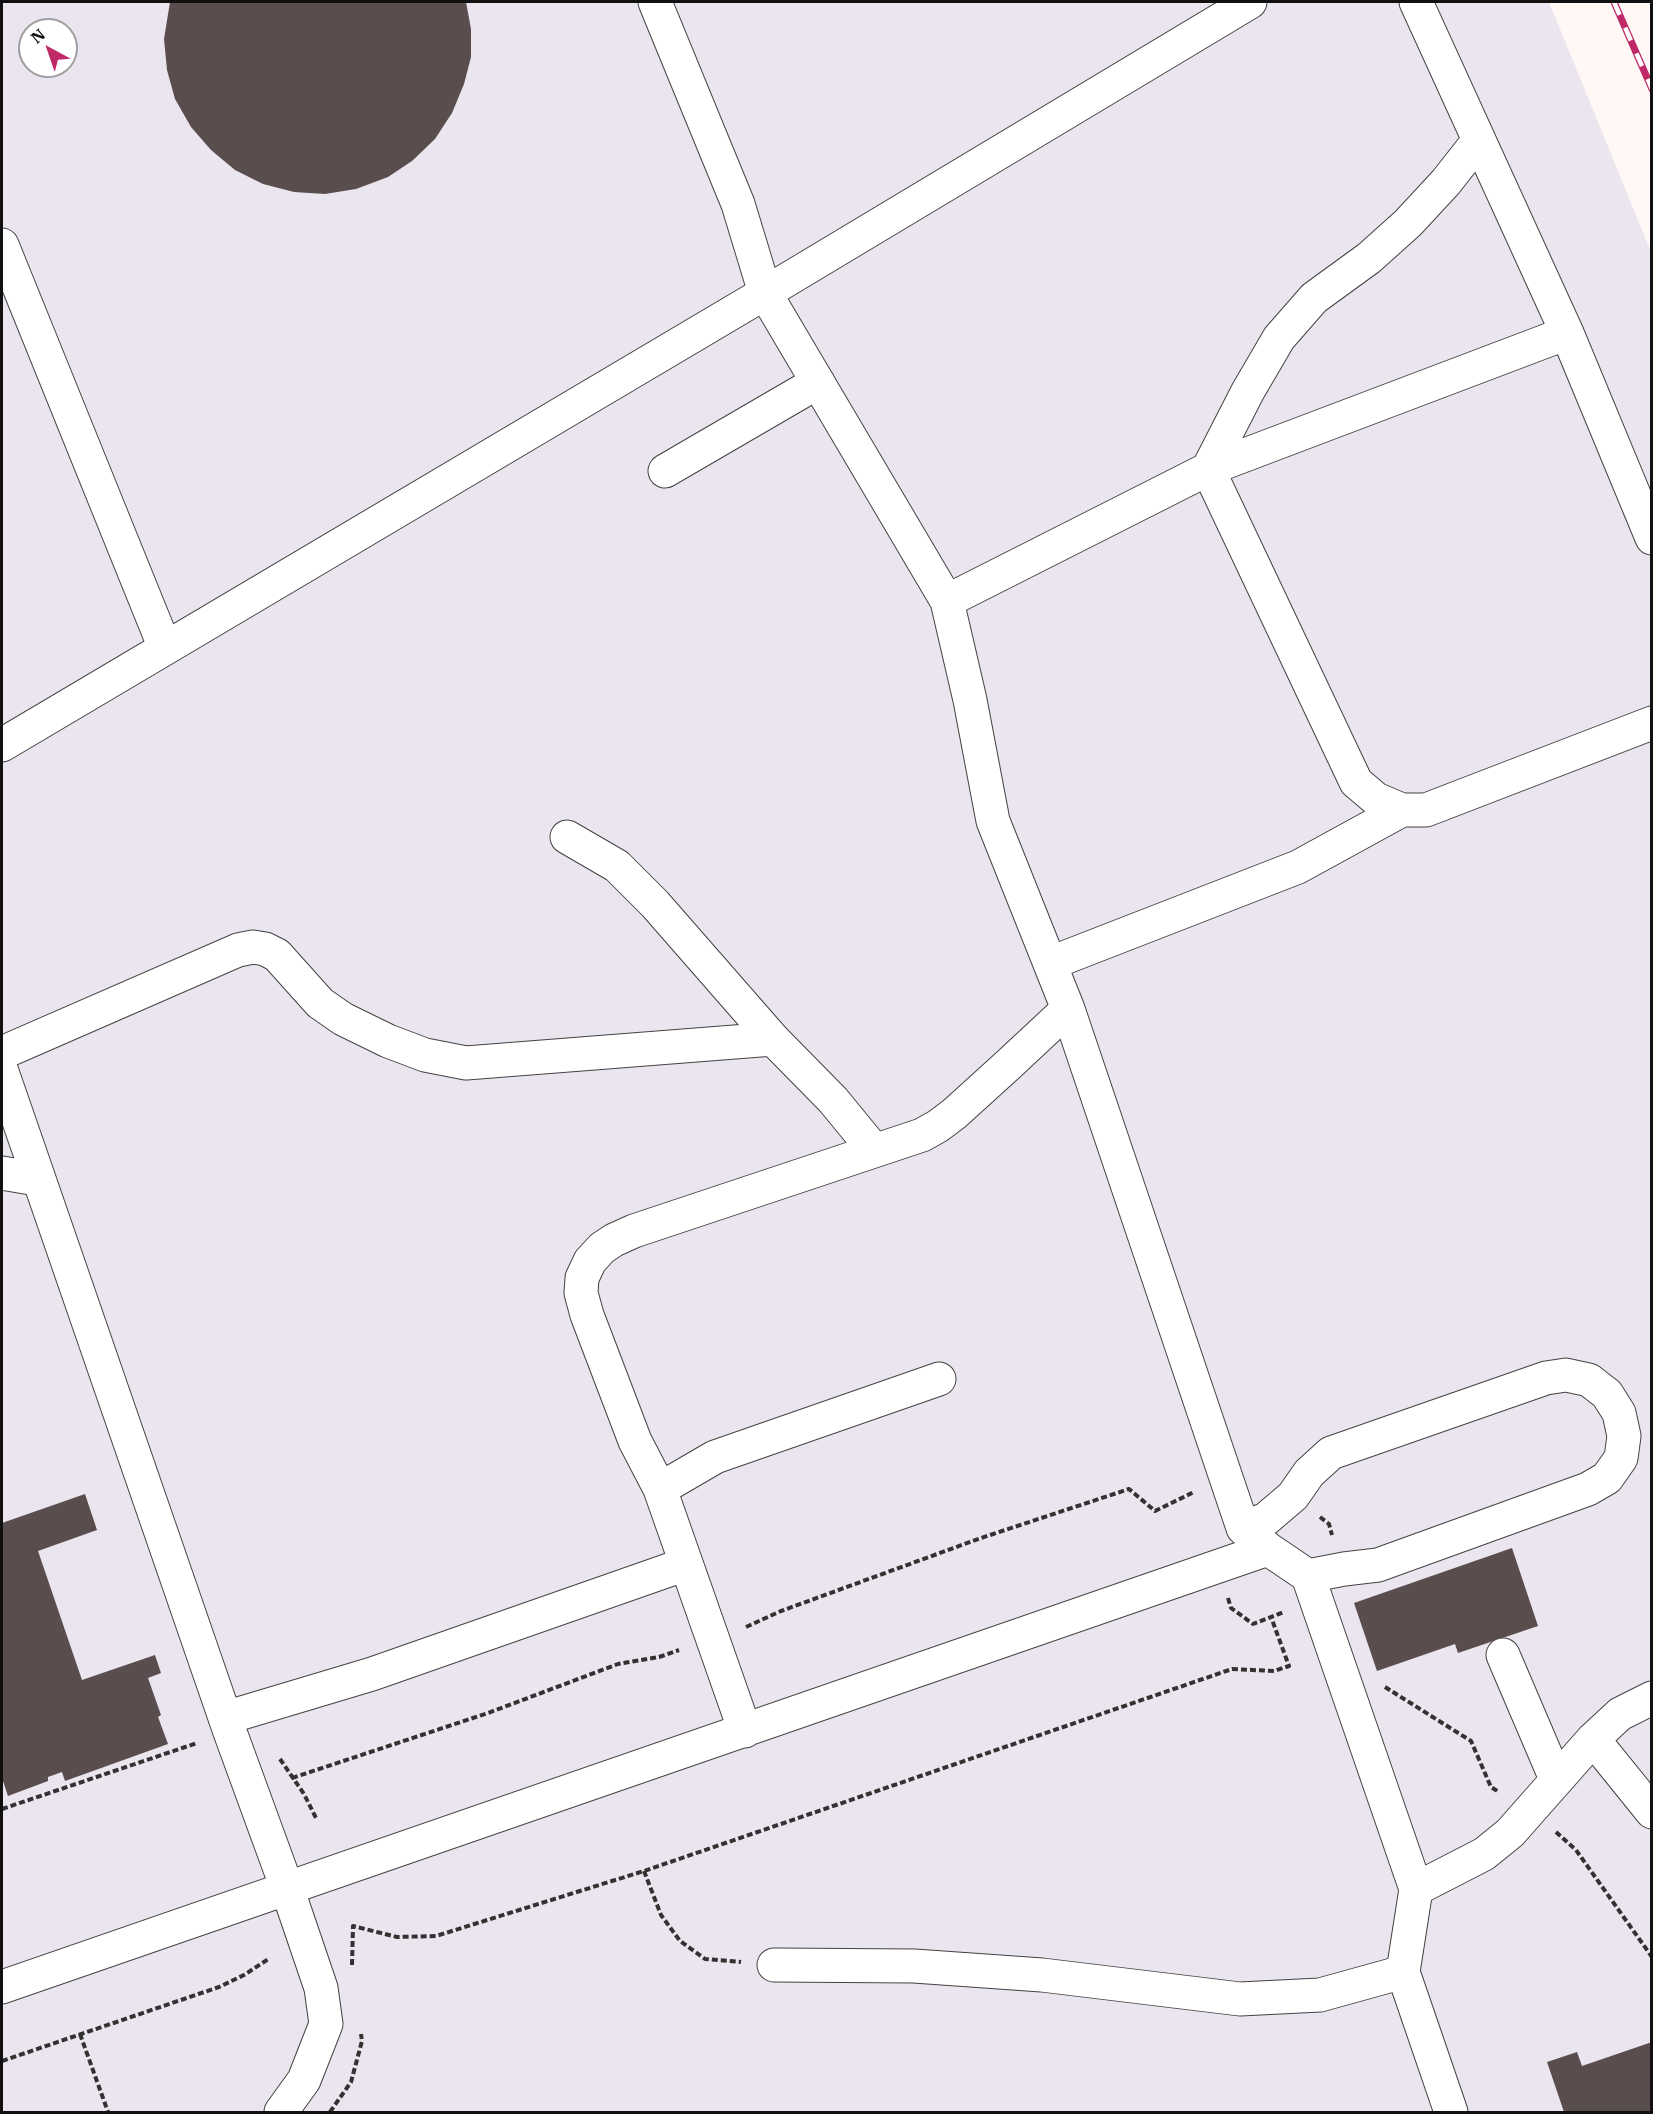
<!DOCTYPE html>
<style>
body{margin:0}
#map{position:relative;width:1653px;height:2114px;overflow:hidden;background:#fff8f4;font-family:"IBM Plex Serif",serif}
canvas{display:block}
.frame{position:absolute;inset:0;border:3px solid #101010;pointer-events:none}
.north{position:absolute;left:18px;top:18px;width:60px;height:60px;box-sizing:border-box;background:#fff;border:2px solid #9f9f9f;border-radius:50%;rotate:320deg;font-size:16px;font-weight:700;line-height:24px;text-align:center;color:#101010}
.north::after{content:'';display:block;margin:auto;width:21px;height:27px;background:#bf2968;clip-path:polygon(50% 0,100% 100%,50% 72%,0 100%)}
</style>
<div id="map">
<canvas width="1653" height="2114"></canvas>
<div class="frame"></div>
<div class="north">N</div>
</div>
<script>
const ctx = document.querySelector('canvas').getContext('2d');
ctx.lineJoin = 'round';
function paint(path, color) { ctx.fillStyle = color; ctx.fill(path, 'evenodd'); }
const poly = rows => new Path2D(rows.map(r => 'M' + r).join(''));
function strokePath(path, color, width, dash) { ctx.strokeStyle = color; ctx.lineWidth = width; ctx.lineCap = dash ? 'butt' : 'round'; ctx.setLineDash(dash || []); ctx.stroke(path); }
paint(poly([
 [2,2,1549,2,1651,252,1651,2112,2,2112],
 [30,30,66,30,66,66,30,66]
]), '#eae5ee');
paint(poly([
 [170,2,466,2,471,29,471,57,464,84,452,113,435,139,412,161,388,177,356,189,325,194,294,192,263,184,235,170,211,150,191,127,175,99,167,70,164,39],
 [85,1494,97,1530,38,1551,82,1680,155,1655,161,1673,148,1678,161,1715,158,1717,168,1744,65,1781,62,1772,48,1777,48,1781,8,1796,2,1778,2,1523],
 [1512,1548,1538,1626,1458,1653,1455,1644,1377,1671,1354,1603],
 [1652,2042,1652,2112,1564,2112,1547,2062,1577,2052,1582,2066]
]), '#594d4d');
const minor = poly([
 [655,2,738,204,765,293,947,601,970,700,993,821,1068,1009,1243,1528,1268,1549,1308,1576,1416,1889,1403,1972,1451,2112],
 [1416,2,1567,333,1652,538],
 [1479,140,1446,182,1408,223,1369,258,1314,298,1279,338,1248,391,1208,469,1356,782,1376,799,1402,810,1426,810,1652,723],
 [2,245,165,648],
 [665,471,818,382],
 [947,601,1208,469,1567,333],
 [2,745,765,293,1250,2],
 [567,837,617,866,655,904,773,1039,833,1100,874,1150],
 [1051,963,1298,867,1402,810],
 [2,1053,238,950,253,947,265,949,277,955,320,1003,343,1019,388,1041,425,1055,466,1063,773,1039],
 [2,1072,230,1732,287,1888,321,1988,326,2024,304,2080,281,2112],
 [2,1173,37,1179],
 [660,1489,715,1457,939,1379],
 [1243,1528,1266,1519,1293,1496,1309,1473,1331,1453,1546,1378,1566,1375,1589,1380,1607,1394,1619,1413,1624,1436,1621,1458,1607,1478,1588,1489,1378,1565,1344,1569,1308,1576],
 [1503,1655,1556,1779],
 [225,1718,372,1674,686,1564],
 [745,1731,660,1489,635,1441,587,1315,581,1293,582,1278,590,1261,602,1248,614,1240,634,1231,922,1135,938,1126,954,1114,1008,1065,1068,1009],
 [1593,1739,1652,1812],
 [1416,1889,1484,1854,1510,1833,1593,1739,1620,1714,1652,1698],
 [774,1965,914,1966,1042,1975,1240,1999,1320,1995,1403,1972],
 [2,1987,1268,1549]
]);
strokePath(minor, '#434343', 35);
strokePath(poly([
 [1320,1517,1329,1524,1332,1535],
 [1228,1598,1231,1608,1253,1624,1284,1612],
 [746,1627,781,1611,981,1538,1129,1489,1155,1511,1194,1492],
 [1385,1687,1471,1741,1491,1787,1499,1792],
 [280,1759,304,1794,316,1818],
 [292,1778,488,1713,618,1664,659,1657,679,1650],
 [2,1809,197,1743],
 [1556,1832,1576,1850,1652,1957],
 [644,1871,661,1915,680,1941,705,1959,741,1962],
 [352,1965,353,1926,397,1937,436,1936,644,1871,1232,1669,1274,1671,1289,1666,1271,1617],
 [80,2034,108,2112],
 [2,2061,219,1987,244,1975,270,1958],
 [330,2112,351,2082,362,2041,361,2034]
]), '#323232', 4, [6, 3]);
strokePath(minor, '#fff', 33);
const rail = poly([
 [1614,2,1652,89]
]);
strokePath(rail, '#bf2968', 7);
strokePath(rail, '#fff', 4.5, [14]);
</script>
